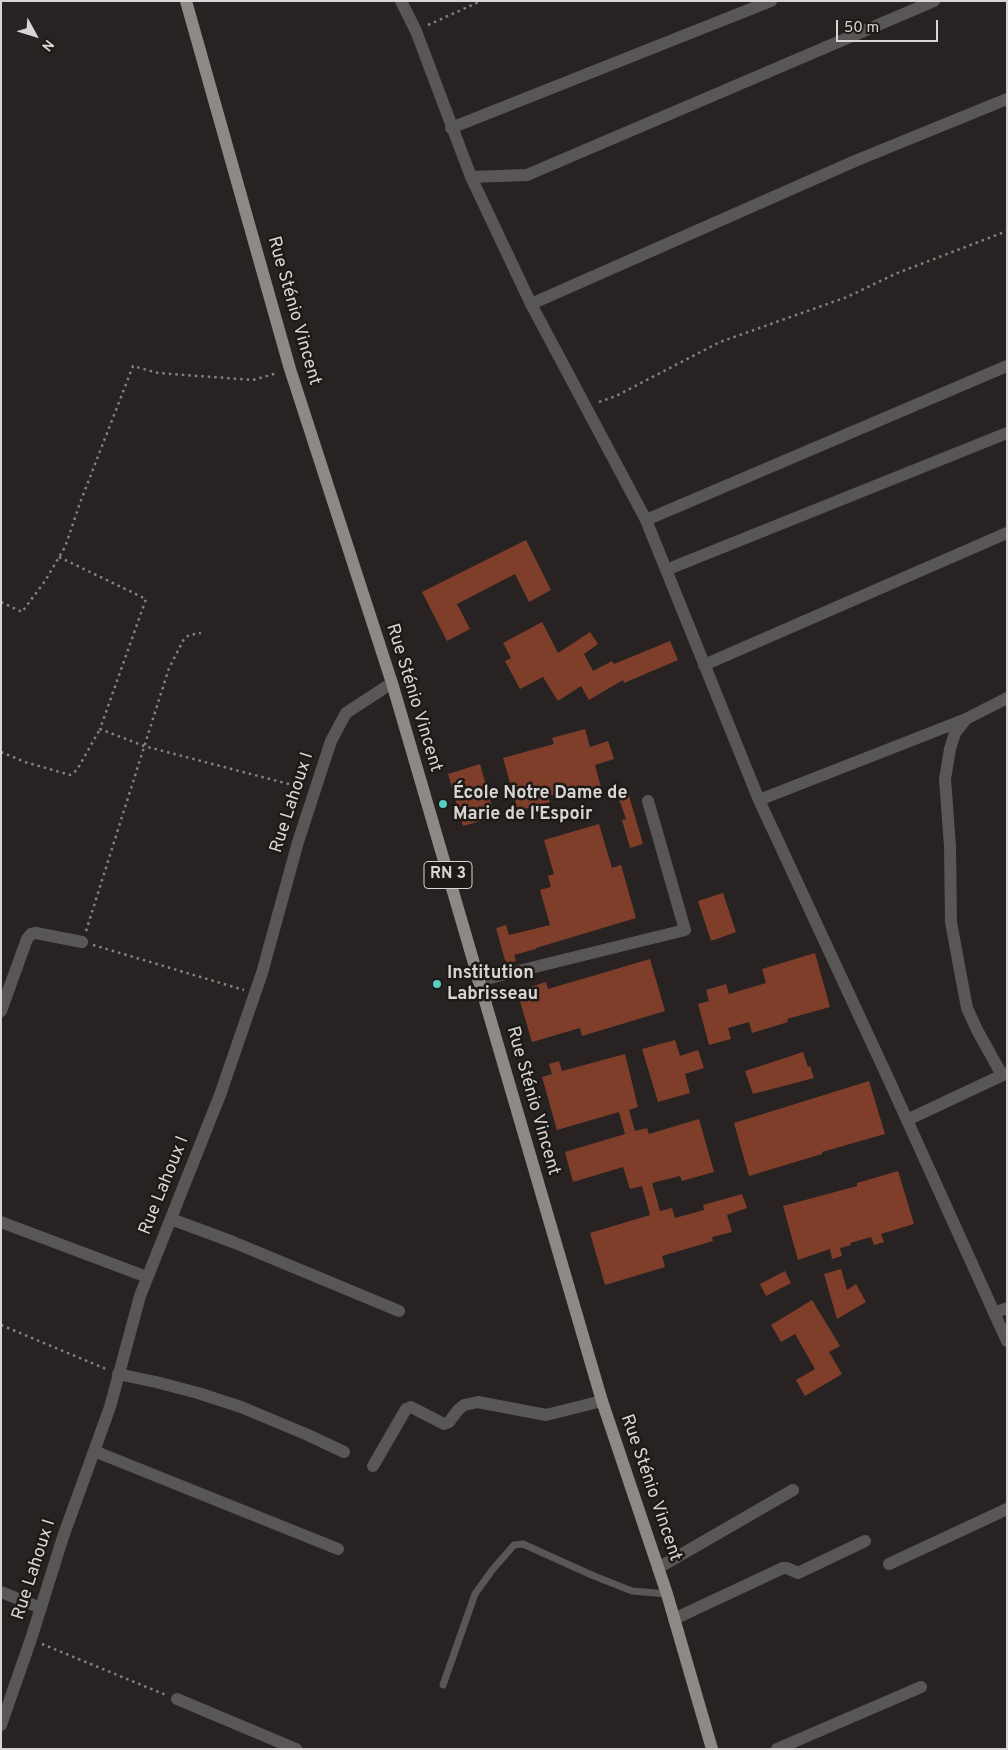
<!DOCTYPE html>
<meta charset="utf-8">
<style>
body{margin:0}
#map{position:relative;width:1008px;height:1750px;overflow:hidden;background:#282322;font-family:Overpass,sans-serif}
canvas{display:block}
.frame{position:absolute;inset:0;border:2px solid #d8d5d4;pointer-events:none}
.north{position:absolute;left:10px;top:10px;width:50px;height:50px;-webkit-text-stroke:4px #1e1a18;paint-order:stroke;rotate:129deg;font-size:14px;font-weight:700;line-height:20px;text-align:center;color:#d8d5d4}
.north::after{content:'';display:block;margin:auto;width:18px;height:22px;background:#d8d5d4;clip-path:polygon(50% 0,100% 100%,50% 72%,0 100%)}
.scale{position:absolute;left:836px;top:20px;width:102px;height:22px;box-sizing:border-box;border:2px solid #d8d5d4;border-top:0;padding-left:6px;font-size:15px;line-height:18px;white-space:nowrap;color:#d8d5d4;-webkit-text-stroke:4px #1e1a18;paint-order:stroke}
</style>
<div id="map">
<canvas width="1008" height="1750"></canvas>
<div class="frame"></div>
<div class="north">N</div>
<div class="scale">50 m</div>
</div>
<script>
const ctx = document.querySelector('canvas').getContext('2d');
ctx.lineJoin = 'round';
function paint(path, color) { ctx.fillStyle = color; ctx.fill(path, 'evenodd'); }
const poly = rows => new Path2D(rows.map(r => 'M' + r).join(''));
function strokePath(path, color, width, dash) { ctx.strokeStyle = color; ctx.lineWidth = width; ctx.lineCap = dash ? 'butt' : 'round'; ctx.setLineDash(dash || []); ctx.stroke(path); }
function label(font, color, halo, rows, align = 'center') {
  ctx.font = font + ' Overpass,sans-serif'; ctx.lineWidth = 5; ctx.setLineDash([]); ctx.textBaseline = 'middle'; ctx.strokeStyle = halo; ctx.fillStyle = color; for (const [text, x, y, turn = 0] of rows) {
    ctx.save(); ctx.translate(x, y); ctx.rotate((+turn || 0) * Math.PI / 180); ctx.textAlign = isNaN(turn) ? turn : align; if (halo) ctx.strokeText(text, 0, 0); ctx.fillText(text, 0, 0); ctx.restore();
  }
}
paint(poly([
 [526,540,551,590,529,602,515,574,457,604,470,629,447,641,422,592],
 [542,622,558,653,590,632,598,644,584,654,593,671,612,661,614,664,670,641,678,660,624,683,623,680,589,700,581,686,558,701,543,677,520,689,505,661,511,658,503,643],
 [585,729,590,747,608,741,614,759,595,765,602,791,582,797,579,787,548,796,550,802,518,811,503,758,554,744,552,738],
 [480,764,495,817,463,826,448,774],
 [627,789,643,844,630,848,622,820,626,819,617,793],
 [599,824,612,868,621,865,636,918,536,948,536,949,514,955,516,961,506,964,496,928,506,925,509,935,550,925,540,890,551,887,548,876,554,874,544,840],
 [723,893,736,932,711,941,698,901],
 [815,953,830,1007,787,1019,788,1022,752,1033,749,1022,728,1028,731,1039,709,1045,698,1004,709,1001,706,990,726,984,729,994,766,983,762,969],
 [650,959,665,1011,582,1036,580,1028,532,1042,517,991,546,982,548,989],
 [675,1040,680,1056,698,1050,704,1068,685,1074,690,1093,658,1102,642,1049],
 [803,1052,808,1067,810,1066,814,1078,753,1094,745,1071],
 [625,1054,638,1107,629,1110,635,1131,647,1128,649,1134,699,1119,714,1172,682,1181,680,1176,652,1183,660,1211,672,1208,675,1218,704,1210,703,1205,742,1194,747,1208,727,1215,732,1232,712,1237,713,1241,662,1256,665,1267,605,1285,590,1233,650,1215,642,1186,630,1189,623,1167,573,1182,565,1152,625,1134,619,1112,557,1130,542,1077,552,1074,549,1064,559,1061,562,1071],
 [869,1081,885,1134,822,1152,822,1154,749,1176,734,1123],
 [898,1171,914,1224,881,1234,884,1242,874,1245,871,1237,850,1243,851,1245,840,1248,842,1256,832,1259,830,1249,798,1260,783,1206,857,1186,857,1183],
 [841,1269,847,1290,856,1284,866,1302,837,1319,824,1274],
 [785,1271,791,1283,766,1296,760,1284],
 [812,1300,840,1346,829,1352,842,1374,805,1396,796,1380,815,1369,795,1334,781,1342,771,1325]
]), '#7e3e29');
strokePath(poly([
 [428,25,481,1],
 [599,402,616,396,720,342,847,297,895,274,1007,231],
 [59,557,146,599,100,729,144,746,304,788],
 [1,602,22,612,45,581,65,547,80,503,133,366,158,373,253,380,277,373],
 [1,752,25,762,70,775,77,770,100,729],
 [86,931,169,668,184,639,189,635,201,633],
 [93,945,244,990],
 [1,1325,106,1369],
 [42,1644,166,1695]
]), '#83807f', 2.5, [2.5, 4]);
strokePath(poly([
 [443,1685,475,1594,493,1569,514,1545,523,1544,594,1576,632,1591,667,1594]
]), '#595756', 7);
strokePath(poly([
 [401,1,416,31,471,177,531,304,646,520,759,800,888,1078,1007,1341],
 [451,128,771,1],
 [471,177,527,175,934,1],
 [531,304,855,161,1007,99],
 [646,520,1007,366],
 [666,570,1007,433],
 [704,665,1007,533],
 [759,800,966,719],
 [478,981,685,930,648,801],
 [1,1011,27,939,31,934,36,933,82,942],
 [1002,1075,977,1030,967,1008,960,971,951,922,950,846,945,779,950,749,955,733,966,719,1007,698],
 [907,1120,1007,1073],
 [171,1219,233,1242,399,1311],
 [1,1222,147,1277],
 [994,1313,1007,1308],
 [118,1374,156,1382,198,1393,241,1407,308,1435,344,1452],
 [94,1451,338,1549],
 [373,1466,406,1409,411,1407,444,1424,449,1422,458,1410,464,1405,478,1402,546,1415,602,1401],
 [889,1564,1007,1509],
 [658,1568,793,1490],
 [1,1592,41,1608],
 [674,1619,783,1568,787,1568,798,1573,865,1541],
 [177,1699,296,1749],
 [1,1725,31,1639,63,1537,110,1407,140,1296,220,1095,262,973,298,842,331,741,346,713,392,683],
 [777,1749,921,1687]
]), '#595756', 12);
strokePath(poly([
 [186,1,290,369,392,683,602,1401,667,1594,712,1749]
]), '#8e8987', 12);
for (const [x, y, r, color] of [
 [443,804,5,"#55cec5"],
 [437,984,5,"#55cec5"]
]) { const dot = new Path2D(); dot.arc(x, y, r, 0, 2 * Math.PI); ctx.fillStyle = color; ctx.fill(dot); strokePath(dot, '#1e1a18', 2); }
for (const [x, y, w] of [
 [448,875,48]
]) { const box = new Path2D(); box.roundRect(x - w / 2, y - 13.5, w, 27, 4); ctx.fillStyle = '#1e1a18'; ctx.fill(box); strokePath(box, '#d8d5d4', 1); }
label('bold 16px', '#d8d5d4', null, [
 ["RN 3",448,875]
]);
label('18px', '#d8d5d4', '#1e1a18', [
 ["Rue Sténio Vincent",293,311,74],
 ["Rue Sténio Vincent",413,698,73],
 ["Rue Lahoux I",293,803,-72],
 ["Rue Sténio Vincent",532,1101,74],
 ["Rue Lahoux I",165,1186,-68],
 ["Rue Sténio Vincent",650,1488,71],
 ["Rue Lahoux I",35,1570,-72]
]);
label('bold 18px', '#d8d5d4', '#1e1a18', [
 ["École Notre Dame de",453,794],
 ["Marie de l'Espoir",453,815],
 ["Institution",447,974],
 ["Labrisseau",447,995]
], 'left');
</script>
